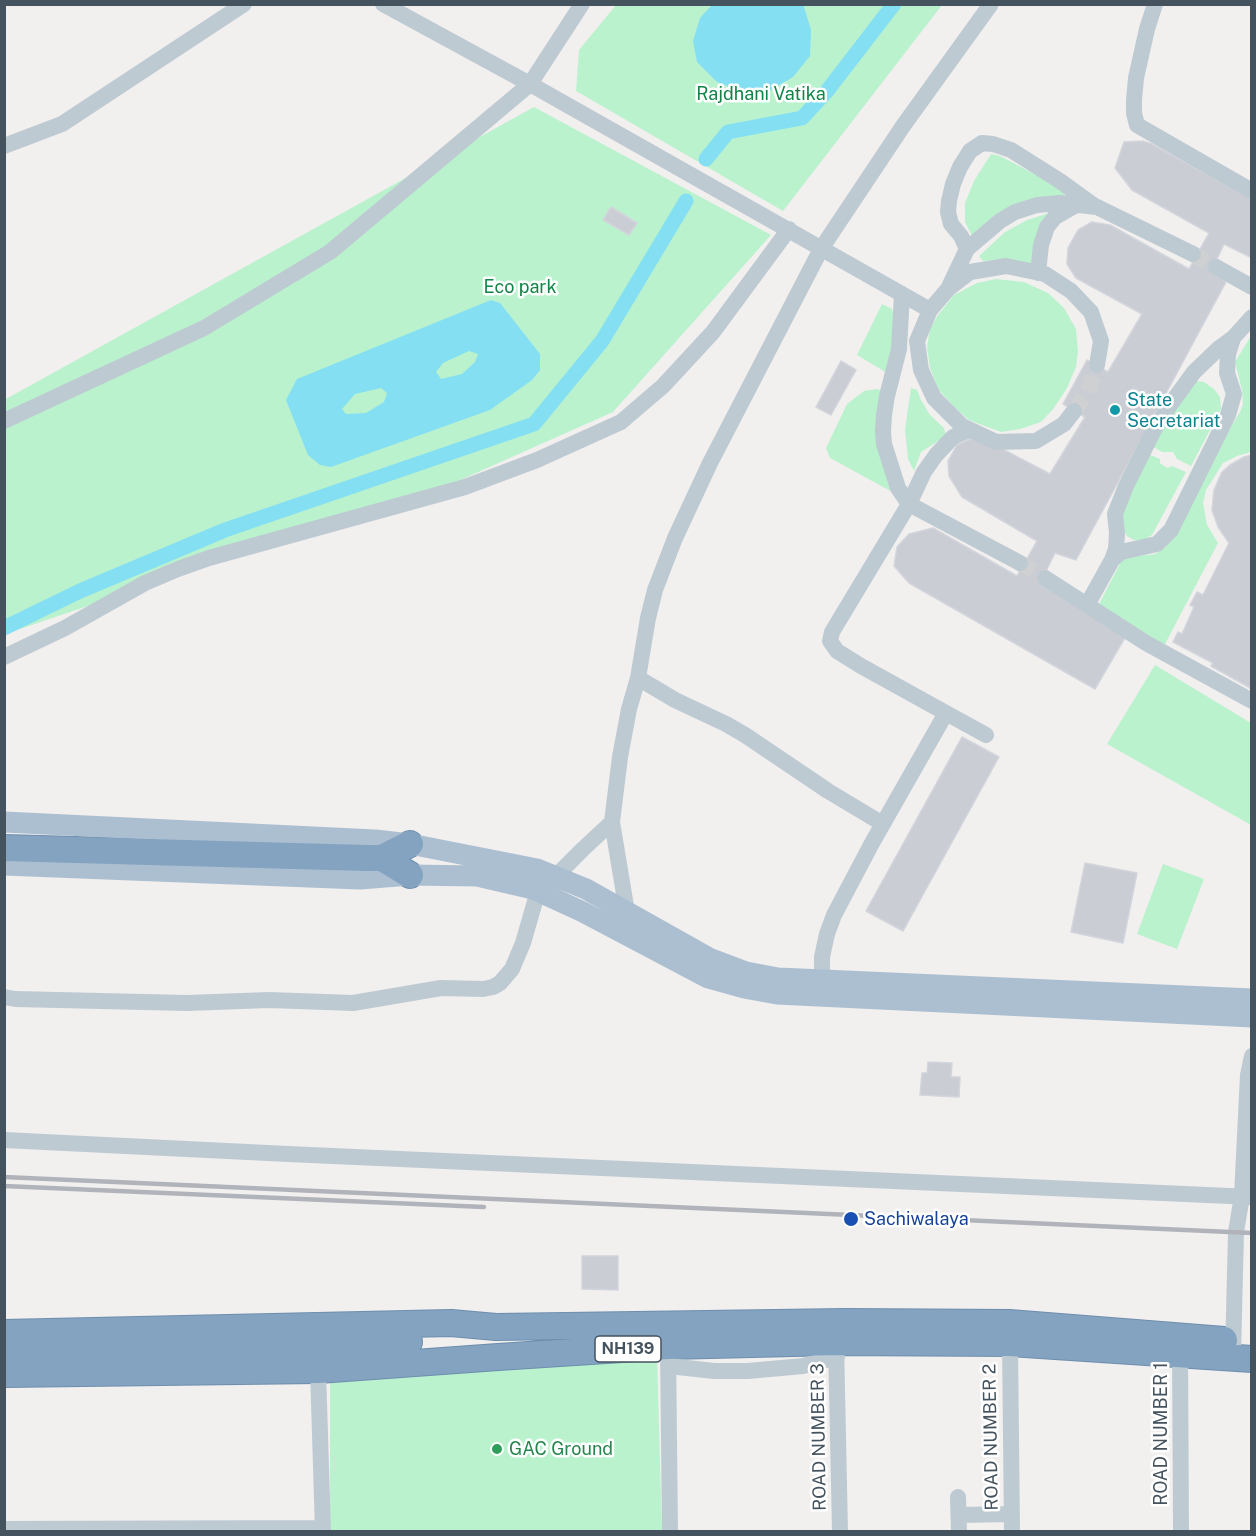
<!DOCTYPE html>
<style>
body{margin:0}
#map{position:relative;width:1256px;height:1536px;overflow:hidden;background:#f2efef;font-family:"Public Sans",sans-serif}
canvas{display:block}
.frame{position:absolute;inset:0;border:6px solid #45535e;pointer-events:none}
</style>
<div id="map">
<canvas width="1256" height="1536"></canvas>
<div class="frame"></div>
</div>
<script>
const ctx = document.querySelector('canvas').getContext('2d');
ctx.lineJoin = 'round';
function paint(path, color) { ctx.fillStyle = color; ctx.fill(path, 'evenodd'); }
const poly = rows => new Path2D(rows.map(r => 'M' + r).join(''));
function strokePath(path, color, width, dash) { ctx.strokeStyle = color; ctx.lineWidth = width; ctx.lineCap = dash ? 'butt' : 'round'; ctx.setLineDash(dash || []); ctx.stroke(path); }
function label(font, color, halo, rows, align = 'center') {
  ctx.font = font + ' "Public Sans",sans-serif'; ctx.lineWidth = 5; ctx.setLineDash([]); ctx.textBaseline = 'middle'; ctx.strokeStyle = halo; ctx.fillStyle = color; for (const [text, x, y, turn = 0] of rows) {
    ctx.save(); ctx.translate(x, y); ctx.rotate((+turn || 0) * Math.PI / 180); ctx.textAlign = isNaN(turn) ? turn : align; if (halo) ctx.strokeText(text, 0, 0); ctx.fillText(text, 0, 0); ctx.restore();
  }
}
paint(poly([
 [616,5,942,5,783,211,576,91,579,50],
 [534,107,771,235,613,412,458,481,5,634,4,400],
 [991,154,1000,156,1065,190,1068,195,1029,201,973,238,965,222,965,203,974,181],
 [1046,214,1055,215,1038,267,1002,259,983,261,979,256,1005,232,1027,220],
 [996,279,1024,282,1048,293,1064,308,1076,329,1078,351,1076,367,1067,388,1054,408,1041,422,1020,429,1001,432,969,420,954,407,938,389,930,368,927,347,930,329,938,315,954,295,977,283],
 [882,304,892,309,896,322,892,376,857,355],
 [1251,336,1251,452,1237,456,1223,463,1206,490,1203,503,1207,525,1218,543,1164,646,1099,604,1123,558,1155,554,1166,547,1208,465,1240,412,1243,404,1242,390,1235,362],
 [1196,381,1204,382,1214,389,1220,397,1221,409,1191,466,1177,459,1173,452,1162,452,1150,445],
 [911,388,917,390,921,400,930,415,944,428,946,436,921,452,914,471,908,459,905,429],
 [876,389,888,392,879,439,896,494,830,458,826,448,847,404,864,391],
 [1146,453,1160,459,1160,463,1167,468,1172,466,1186,472,1152,535,1144,540,1134,540,1127,536,1120,523],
 [1155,665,1251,723,1251,825,1107,744],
 [1163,864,1204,879,1177,949,1137,934],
 [657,1357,662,1531,330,1531,330,1377]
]), '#baf2ce');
paint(poly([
 [712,5,806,5,804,7,811,30,810,56,793,77,771,90,745,93,717,82,697,62,693,41,700,18],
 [491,300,500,303,540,354,540,370,532,380,490,410,331,467,320,465,308,455,286,400,297,379],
 [469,351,478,354,475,362,462,374,441,379,436,372,443,363],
 [381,388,387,393,384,402,366,413,346,414,342,409,355,394]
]), '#84dff3');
strokePath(poly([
 [706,159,728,132,802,118,827,91,894,4],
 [4,628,80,591,225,530,534,424,602,341,686,201]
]), '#84dff3', 15);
const building = poly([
 [1143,141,1152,144,1252,199,1252,258,1224,244,1211,272,1226,282,1076,560,1055,553,1040,583,1126,636,1095,689,909,583,894,566,897,547,909,534,933,528,1017,576,1037,541,962,497,949,476,948,461,957,445,970,439,989,442,1050,474,1085,417,1063,404,1087,360,1108,372,1142,314,1076,278,1067,264,1068,248,1078,230,1092,222,1110,225,1189,269,1209,233,1132,190,1115,168,1124,142,1143,141],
 [611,207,637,223,629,235,603,220,611,207],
 [841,361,856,370,831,415,816,407,841,361],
 [1252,455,1252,689,1211,666,1213,663,1173,642,1178,632,1182,634,1194,607,1190,605,1197,592,1203,595,1229,543,1218,527,1212,510,1214,490,1222,472,1230,465,1244,457,1252,455],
 [962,737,999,757,903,931,866,911,962,737],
 [1085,863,1137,873,1123,943,1071,932,1085,863],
 [928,1062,952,1063,951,1077,960,1077,959,1097,920,1095,922,1073,927,1073,928,1062],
 [582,1256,618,1256,618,1290,582,1289,582,1256]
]);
paint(building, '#caced4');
strokePath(building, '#d2d5db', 1.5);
strokePath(poly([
 [1193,254,1216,267],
 [1074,411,1088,392,1097,365],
 [1020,563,1045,578]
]), '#cfd0d2', 16, [16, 8]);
const highway = poly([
 [4,848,367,858,382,858,410,844],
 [382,858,410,875],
 [4,1333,451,1323,496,1327,845,1322,1009,1323,1224,1340],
 [4,1353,409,1342],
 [4,1374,318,1370,498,1357,668,1346,836,1342,1010,1343,1252,1359]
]);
strokePath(highway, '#6e8ead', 28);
strokePath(poly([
 [383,4,530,84,930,310],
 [1155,4,1147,29,1136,78,1134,100,1134,113,1137,125,1252,191],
 [4,146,62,124,244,4],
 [967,249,961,236,951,224,948,212,949,201,953,184,960,167,970,151,982,143,993,144,1011,150,1060,181,1096,207],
 [1216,267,1252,287],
 [1038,273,1041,245,1047,227,1055,217,1076,205],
 [949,287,967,249,1000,221,1015,212,1037,205,1060,203,1097,207,1193,254],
 [902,294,899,349,887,396,884,415,883,431,884,444,898,488,909,504,1020,563],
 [1074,411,1064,424,1036,441,996,442,962,426,934,398,921,370,917,341,930,310,948,289,970,272,1006,266,1045,274,1071,291,1091,312,1101,341,1097,365],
 [4,421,204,328,330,252,530,84,582,4],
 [1112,560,1121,552,1157,544,1171,530,1228,415,1234,394,1227,373,1228,354,1233,338],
 [1045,578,1146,643,1252,701],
 [1087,605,1112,560,1116,549,1117,533,1115,514,1126,486,1154,430,1170,405,1194,372,1218,349,1233,338,1252,317],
 [4,657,65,628,145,583,178,569,209,558,465,487,537,460,621,422,663,386,713,332,789,229],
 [638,678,675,700,726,724,745,735,828,791,883,824],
 [946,713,986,735],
 [556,876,583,849,612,822],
 [627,912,612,822,620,757,629,709,638,678,648,618,655,590,675,538,710,463,821,249,903,126,991,4],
 [822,980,822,957,827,934,834,915,872,843,946,713,861,666,837,651,830,641,832,632,909,504,924,472,936,455,953,437,969,430],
 [4,997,15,999,187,1003,269,1000,353,1003,441,988,483,989,493,987,500,983,512,969,523,943,538,891],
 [4,1140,288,1154,1252,1197],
 [836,1342,840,1532],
 [1010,1343,1012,1532],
 [668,1346,670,1532],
 [1180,1347,1181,1532],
 [1233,1354,1236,1232,1242,1196,1248,1075,1252,1056],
 [669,1366,714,1371,748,1371,803,1366,837,1357],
 [318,1370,323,1532],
 [958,1497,959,1532],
 [959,1515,1012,1514],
 [4,1529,323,1528]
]), '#becad2', 16);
strokePath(poly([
 [4,822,375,840,410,844,537,869,586,889,709,958,746,972,778,978,1252,999],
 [4,865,360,879,410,875,477,876,533,889,583,912,708,978,744,988,777,994,1252,1017]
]), '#acbfd0', 21);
strokePath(highway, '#83a3c1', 26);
strokePath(poly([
 [4,1177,1252,1233],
 [4,1186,484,1207]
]), '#b0b4ba', 4.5);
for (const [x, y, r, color] of [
 [1115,410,6,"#0f9aa8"],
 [851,1219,8,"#1a4fb4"],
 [497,1449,6,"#2e9e5b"]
]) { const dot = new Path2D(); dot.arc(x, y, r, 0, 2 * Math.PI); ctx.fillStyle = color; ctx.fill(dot); strokePath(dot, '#fff', 2); }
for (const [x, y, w] of [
 [628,1349,66]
]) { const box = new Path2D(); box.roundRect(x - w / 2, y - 13, w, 26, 4.5); ctx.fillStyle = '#fff'; ctx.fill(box); strokePath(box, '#45535e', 1.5); }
label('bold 16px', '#45535e', null, [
 ["NH139",628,1349]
]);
label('18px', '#108547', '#fff', [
 ["Rajdhani Vatika",761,94],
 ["Eco park",520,287]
]);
label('18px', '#0d838f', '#fff', [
 ["State",1127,400],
 ["Secretariat",1127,421]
], 'left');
label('18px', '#164399', '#fff', [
 ["Sachiwalaya",864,1219]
], 'left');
label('18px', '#45535e', '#fff', [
 ["ROAD NUMBER 1",1161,1434,-90],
 ["ROAD NUMBER 3",819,1437,-91],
 ["ROAD NUMBER 2",991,1437,-91]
]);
label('18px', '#27864d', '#fff', [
 ["GAC Ground",509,1449]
], 'left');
</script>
